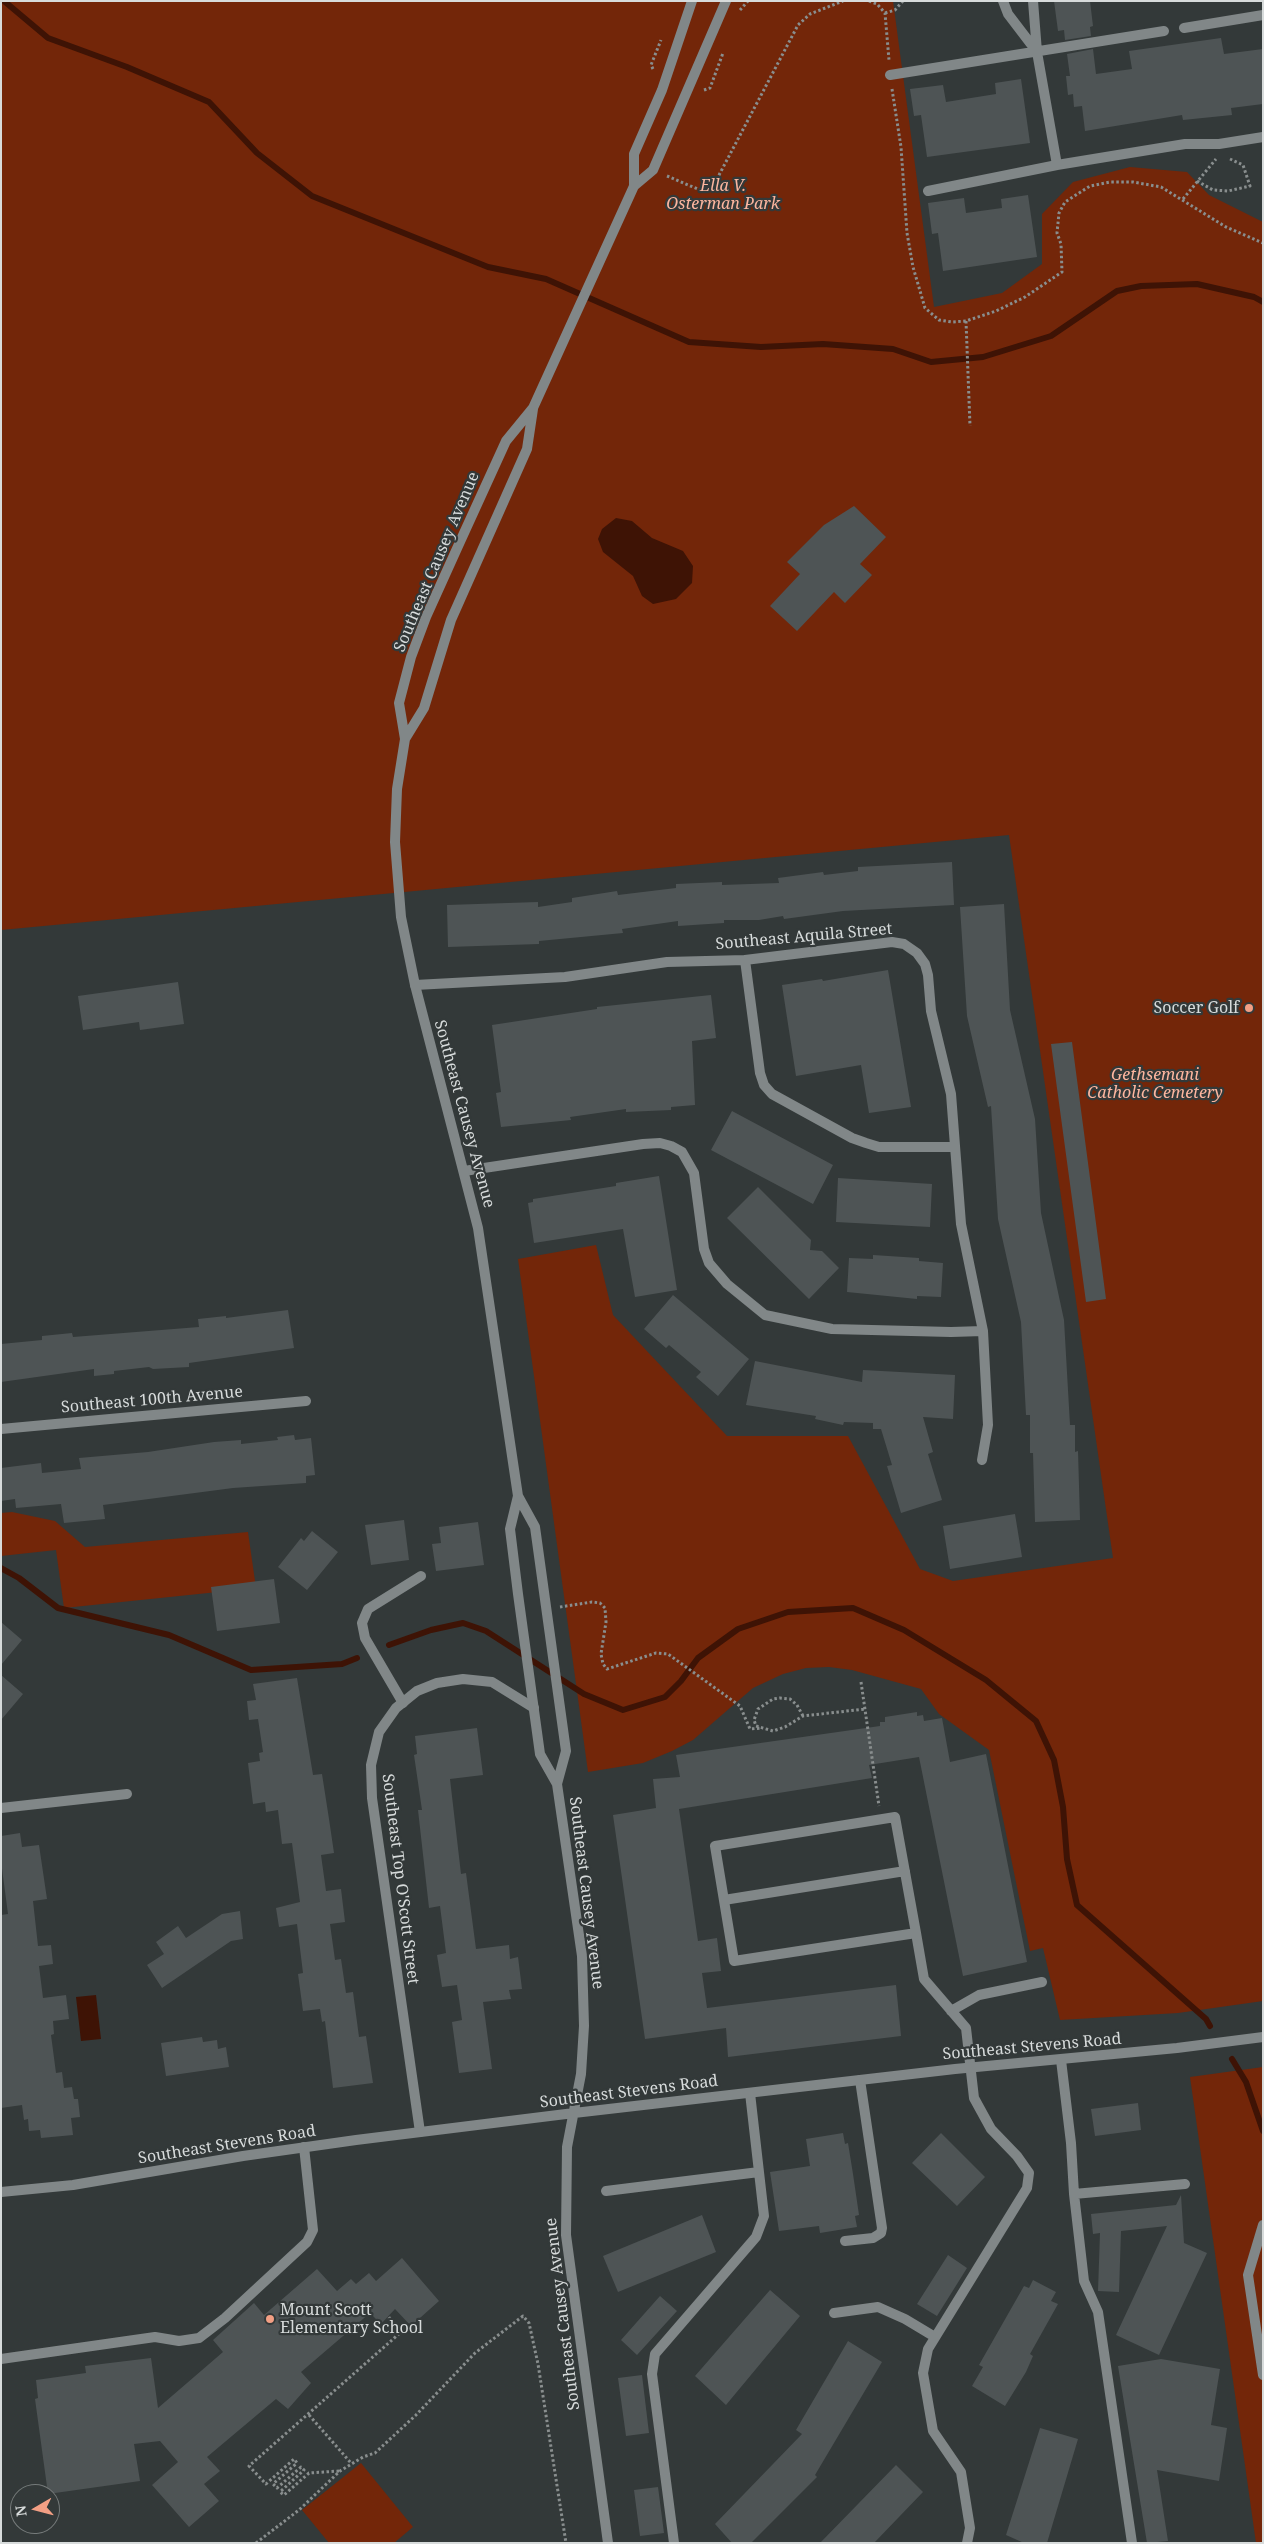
<!DOCTYPE html>
<style>
body{margin:0}
#map{position:relative;width:1264px;height:2544px;overflow:hidden;background:#333939;font-family:"Noto Serif",serif}
canvas{display:block}
.frame{position:absolute;inset:0;border:2px solid #d7dbdb;pointer-events:none}
.north{position:absolute;left:10px;top:2484px;width:50px;height:50px;box-sizing:border-box;background:#333939;border:1px solid #757a7a;border-radius:50%;rotate:262deg;font-size:14px;font-weight:700;line-height:20px;text-align:center;color:#d7dbdb}
.north::after{content:'';display:block;margin:auto;width:18px;height:22px;background:#f39f84;clip-path:polygon(50% 0,100% 100%,50% 72%,0 100%)}
</style>
<div id="map">
<canvas width="1264" height="2544"></canvas>
<div class="frame"></div>
<div class="north">N</div>
</div>
<script>
const ctx = document.querySelector('canvas').getContext('2d');
ctx.lineJoin = 'round';
function paint(path, color) { ctx.fillStyle = color; ctx.fill(path, 'evenodd'); }
const poly = rows => new Path2D(rows.map(r => 'M' + r).join(''));
function strokePath(path, color, width, dash) { ctx.strokeStyle = color; ctx.lineWidth = width; ctx.lineCap = dash ? 'butt' : 'round'; ctx.setLineDash(dash || []); ctx.stroke(path); }
function label(font, color, halo, rows, align = 'center') {
  ctx.font = font + ' "Noto Serif",serif'; ctx.lineWidth = 4.5; ctx.setLineDash([]); ctx.textBaseline = 'middle'; ctx.strokeStyle = halo; ctx.fillStyle = color; for (const [text, x, y, turn = 0] of rows) {
    ctx.save(); ctx.translate(x, y); ctx.rotate((+turn || 0) * Math.PI / 180); ctx.textAlign = isNaN(turn) ? turn : align; if (halo) ctx.strokeText(text, 0, 0); ctx.fillText(text, 0, 0); ctx.restore();
  }
}
paint(poly([
 [1,1,893,1,934,307,1002,293,1042,264,1042,214,1073,182,1130,167,1187,172,1209,195,1263,222,1263,2001,1178,2013,1060,2020,1043,1948,1030,1951,989,1750,939,1714,921,1689,852,1670,829,1667,806,1668,783,1674,753,1688,693,1740,672,1751,643,1763,588,1772,518,1259,596,1245,613,1315,727,1436,848,1436,920,1569,953,1581,1113,1558,1009,835,1,930],
 [12,1512,55,1521,85,1547,248,1532,256,1588,64,1608,56,1550,1,1556,1,1513],
 [1263,2067,1263,2543,1256,2543,1190,2077],
 [361,2463,413,2527,394,2543,329,2543,302,2510]
]), '#732609');
paint(poly([
 [616,518,632,521,652,538,683,551,693,566,692,583,676,599,653,604,642,596,633,576,603,552,598,539,602,529],
 [96,1995,101,2039,81,2041,76,1997]
]), '#3e1305');
strokePath(poly([
 [4,1,48,38,127,67,209,102,257,153,312,196,488,267,546,279,689,342,761,347,823,344,893,349,931,362,983,357,1051,336,1117,291,1141,286,1197,284,1254,297,1263,302],
 [1,1568,19,1578,58,1608,169,1635,251,1670,342,1664,357,1658],
 [389,1645,431,1630,463,1623,486,1631,584,1694,623,1710,665,1697,681,1681,698,1658,738,1629,788,1612,853,1608,904,1630,986,1680,1036,1721,1054,1760,1063,1807,1067,1859,1077,1905,1206,2019,1210,2026],
 [1232,2059,1246,2082,1263,2131]
]), '#3e1305', 6);
paint(poly([
 [1054,1,1090,1,1093,26,1090,27,1091,36,1065,40,1064,30,1058,31],
 [1221,38,1224,54,1263,49,1263,104,1231,108,1232,115,1183,120,1182,115,1085,131,1082,106,1074,107,1073,94,1068,95,1066,76,1070,76,1067,54,1093,49,1096,74,1132,69,1129,51],
 [1021,79,1030,143,927,157,921,115,914,116,910,89,943,85,946,102,996,94,995,83],
 [1028,195,1037,257,943,271,938,233,932,234,928,203,964,198,966,213,1002,208,1001,199],
 [854,506,886,537,860,564,872,575,845,603,834,592,797,631,770,606,800,574,787,562,824,525],
 [952,862,954,905,843,911,784,919,783,916,759,920,724,920,724,923,678,926,678,921,622,929,623,933,539,941,539,944,448,947,447,905,538,902,538,907,572,902,572,898,617,891,618,895,676,888,676,884,722,882,722,885,779,883,778,878,823,872,824,875,858,871,858,867],
 [1004,904,1010,1010,1035,1119,1041,1213,1064,1320,1070,1425,1075,1425,1075,1452,1078,1451,1080,1520,1035,1522,1033,1453,1030,1453,1030,1415,1026,1415,1021,1322,998,1219,991,1106,988,1107,967,1016,960,907],
 [888,970,911,1107,869,1113,861,1065,796,1076,782,985,822,979,823,981],
 [178,982,184,1024,140,1030,139,1022,83,1030,78,996],
 [711,995,716,1038,692,1041,695,1105,671,1107,671,1110,626,1112,626,1109,570,1117,571,1120,501,1127,496,1093,501,1092,492,1025,597,1009,597,1007],
 [1072,1042,1106,1299,1086,1302,1051,1044],
 [732,1111,833,1165,813,1204,711,1150],
 [659,1176,677,1290,635,1297,623,1229,534,1243,528,1203,533,1202,533,1199,616,1186,616,1183],
 [838,1178,932,1184,930,1227,836,1222],
 [758,1187,811,1240,810,1250,822,1251,839,1268,809,1299,727,1218],
 [873,1255,919,1258,919,1261,943,1263,941,1297,917,1296,917,1299,847,1292,849,1258,873,1259],
 [673,1295,749,1359,718,1396,696,1377,701,1372,669,1345,666,1348,644,1329],
 [288,1310,294,1348,189,1363,189,1367,153,1369,149,1367,114,1371,114,1374,94,1376,94,1369,1,1382,1,1344,42,1340,42,1336,72,1333,73,1337,199,1327,198,1319,226,1316,226,1318],
 [755,1361,862,1382,863,1370,955,1375,953,1419,923,1417,933,1452,928,1454,942,1500,901,1513,887,1466,892,1465,881,1429,873,1429,873,1423,844,1422,843,1425,815,1419,816,1416,746,1405],
 [294,1435,295,1440,311,1438,315,1475,306,1476,306,1483,233,1488,103,1505,105,1519,64,1523,61,1504,16,1508,15,1499,1,1501,1,1468,41,1463,42,1473,81,1469,79,1458,148,1452,214,1442,241,1440,241,1444,278,1440,277,1437],
 [1015,1514,1022,1557,950,1569,943,1526],
 [404,1520,409,1560,371,1565,365,1525],
 [478,1522,484,1565,436,1571,432,1544,441,1543,439,1527],
 [312,1531,338,1552,307,1590,278,1567,301,1538,304,1541],
 [274,1579,280,1623,217,1631,211,1587],
 [1,1622,22,1640,1,1665],
 [1,1675,23,1694,1,1720],
 [297,1678,313,1775,322,1774,329,1819,334,1853,321,1855,326,1891,341,1889,345,1922,330,1924,335,1960,341,1959,346,1993,353,1992,359,2037,366,2036,373,2083,333,2088,325,2021,322,2022,320,2009,303,2011,298,1974,303,1973,297,1924,279,1927,276,1908,300,1902,292,1843,282,1844,278,1810,266,1812,265,1802,253,1804,248,1763,260,1761,259,1753,263,1752,258,1719,249,1720,247,1701,256,1700,253,1684],
 [917,1712,917,1716,923,1715,924,1721,942,1718,950,1762,986,1754,1027,1962,963,1976,919,1757,869,1765,872,1778,679,1809,698,1941,717,1938,721,1971,702,1973,707,2008,896,1985,901,2036,728,2057,726,2028,645,2039,613,1815,656,1808,653,1779,680,1777,676,1755,880,1726,880,1722,885,1722,885,1717],
 [477,1728,483,1775,450,1779,461,1874,466,1873,476,1949,509,1945,510,1959,518,1957,522,1989,509,1990,511,1999,483,2002,492,2069,459,2073,452,2022,462,2020,457,1985,442,1987,437,1955,446,1953,440,1906,429,1908,418,1810,422,1810,414,1755,417,1754,415,1736],
 [20,1833,22,1847,39,1845,47,1899,33,1901,38,1946,51,1945,53,1964,39,1966,43,1998,66,1995,69,2019,53,2021,54,2034,51,2035,56,2073,62,2072,64,2088,72,2087,74,2099,78,2099,80,2117,71,2118,73,2135,41,2138,40,2130,29,2131,28,2119,24,2120,22,2105,1,2108,1,1915,8,1914,1,1861,1,1836],
 [240,1911,243,1939,231,1941,162,1988,147,1965,164,1954,156,1942,178,1926,186,1938,222,1914],
 [202,2037,203,2042,217,2040,218,2049,226,2047,229,2067,166,2076,161,2043],
 [1138,2103,1141,2130,1095,2136,1091,2109],
 [843,2133,845,2144,848,2143,853,2174,859,2215,855,2216,857,2227,820,2233,819,2226,779,2231,770,2172,810,2166,806,2139],
 [941,2133,985,2177,957,2206,912,2163],
 [1181,2195,1184,2243,1207,2253,1159,2355,1116,2335,1167,2226,1121,2231,1119,2292,1098,2291,1100,2233,1093,2234,1091,2214,1176,2205],
 [702,2215,716,2252,618,2292,603,2256],
 [948,2255,967,2268,937,2316,917,2304],
 [402,2258,439,2301,411,2326,395,2309,381,2324,370,2313,301,2372,311,2383,288,2409,276,2399,207,2457,220,2471,204,2484,219,2501,189,2527,152,2485,178,2462,160,2441,134,2444,140,2481,48,2494,35,2399,38,2398,36,2380,86,2373,85,2366,151,2358,158,2408,223,2352,213,2340,254,2303,264,2315,317,2269,337,2291,351,2279,356,2284,369,2273,376,2281],
 [1033,2280,1056,2292,1051,2301,1058,2304,1030,2354,1033,2356,1026,2372,1005,2406,972,2386,983,2367,979,2365,1024,2286,1029,2288],
 [770,2290,800,2316,726,2405,695,2376],
 [660,2296,677,2311,637,2355,621,2340],
 [848,2341,882,2362,815,2475,817,2477,751,2543,732,2543,715,2524,802,2434,796,2430],
 [1161,2359,1220,2369,1211,2425,1227,2428,1219,2481,1157,2470,1168,2541,1147,2543,1118,2366],
 [642,2375,649,2433,626,2436,618,2378],
 [1040,2428,1078,2439,1047,2543,1024,2543,1006,2535],
 [896,2465,923,2492,874,2543,820,2543],
 [658,2487,664,2533,640,2536,634,2490]
]), '#4e5455');
strokePath(poly([
 [869,1,877,4,885,13,889,60],
 [740,10,748,1],
 [885,13,895,10,903,1],
 [653,69,651,65,661,40],
 [892,89,901,147,907,233,913,267,925,308,939,320,952,322,966,321,996,311,1025,297,1062,272,1061,244,1057,233,1059,213,1065,202,1090,186,1110,182,1133,182,1161,187,1226,227,1263,243],
 [704,90,710,88,723,53],
 [667,176,700,190,718,177,798,25,810,14,843,1],
 [1197,181,1213,190,1228,191,1250,186,1243,165,1230,159],
 [1183,199,1216,159],
 [966,321,970,426],
 [560,1607,592,1602,600,1603,605,1608,606,1622,601,1654,603,1664,607,1669,656,1653,668,1654,740,1706,750,1729,762,1728],
 [861,1682,879,1806],
 [803,1716,797,1705,790,1699,780,1698,773,1699,758,1709,754,1720,756,1726,773,1731,785,1727,803,1716,865,1709],
 [309,2415,351,2463],
 [339,2471,309,2473,284,2495,280,2492,304,2470,301,2467,277,2488,273,2484,297,2463,294,2459,266,2484,249,2466,400,2333,388,2316],
 [256,2543,299,2510,340,2471,363,2457,375,2453,416,2415,475,2353,523,2316,529,2323,538,2364,566,2543]
]), '#898e8e', 3, [2.5, 2.5]);
strokePath(poly([
 [403,1703,365,1638,362,1623,368,1609,421,1576],
 [1,1808,127,1794],
 [724,1900,905,1871],
 [916,1933,734,1961,715,1846,895,1817,916,1933,924,1979,966,2028,974,2098,991,2129,1017,2156,1029,2173,1027,2188,928,2349,923,2373,933,2431,961,2472,970,2528,967,2543],
 [951,2011,979,1995,1042,1982],
 [1061,2060,1071,2143,1074,2194,1084,2281,1098,2312,1132,2543],
 [606,2191,759,2172],
 [1074,2194,1185,2184],
 [1263,2225,1248,2275,1263,2375],
 [845,2241,873,2238,881,2233,882,2228,860,2080],
 [834,2313,878,2307,905,2319,935,2337],
 [1,2359,155,2337,179,2341,199,2338,225,2318,307,2242,313,2230,304,2147],
 [674,2543,652,2374,655,2354,756,2237,764,2216,750,2093]
]), '#818788', 10);
strokePath(poly([
 [1003,1,1008,14,1037,52],
 [1033,1,1037,52,1057,165],
 [1184,28,1263,15],
 [890,75,1164,31],
 [928,191,1057,165,1185,144,1219,144,1263,137],
 [745,960,760,1073,764,1085,772,1094,852,1138,866,1143,879,1147,955,1147],
 [415,985,565,977,667,962,745,960,892,942,904,944,917,953,925,964,928,975,931,1011,951,1094,961,1224,983,1331,988,1425,982,1460],
 [464,1171,643,1144,660,1143,671,1146,682,1152,694,1173,704,1249,709,1263,727,1284,765,1315,832,1329,951,1332,983,1331],
 [1,1429,306,1401],
 [420,2132,372,1798,371,1765,379,1732,396,1708,417,1691,437,1683,463,1679,492,1682,534,1708]
]), '#818788', 10);
strokePath(poly([
 [634,186,653,170,726,1],
 [405,739,424,708,451,620,527,449,533,409],
 [518,1496,510,1529,518,1594,540,1754,557,1784,582,1956,584,2026,581,2074,567,2147,566,2235,608,2543],
 [557,1784,566,1751,535,1527,518,1496,478,1228,415,985,401,917,395,842,397,789,405,739,399,703,411,657,426,617,459,544,506,441,533,408,634,186,634,154,662,90,692,1],
 [1,2192,73,2185,243,2156,356,2140,574,2113,955,2069,1177,2048,1263,2037]
]), '#818788', 10);
for (const [x, y, r, color] of [
 [1249,1008,5,"#f39f84"],
 [270,2319,5,"#f39f84"]
]) { const dot = new Path2D(); dot.arc(x, y, r, 0, 2 * Math.PI); ctx.fillStyle = color; ctx.fill(dot); strokePath(dot, '#333939', 2); }
label('italic 16px', '#fdb69f', '#333939', [
 ["Ella V.",723,186],
 ["Osterman Park",723,204],
 ["Gethsemani",1155,1075],
 ["Catholic Cemetery",1155,1093]
]);
label('16px', '#d7dbdb', '#333939', [
 ["Southeast Causey Avenue",437,562,-67],
 ["Southeast Aquila Street",804,937,-5],
 ["Southeast Causey Avenue",464,1114,75],
 ["Southeast 100th Avenue",152,1400,-5],
 ["Southeast Top O'Scott Street",400,1879,83],
 ["Southeast Causey Avenue",586,1893,83],
 ["Southeast Stevens Road",1032,2047,-5],
 ["Southeast Stevens Road",629,2092,-7],
 ["Southeast Stevens Road",227,2145,-9],
 ["Southeast Causey Avenue",563,2314,-97]
]);
label('16px', '#d7dbdb', '#333939', [
 ["Soccer Golf",1239,1008],
 ["Mount Scott",280,2310,"left"],
 ["Elementary School",280,2328,"left"]
], 'right');
</script>
